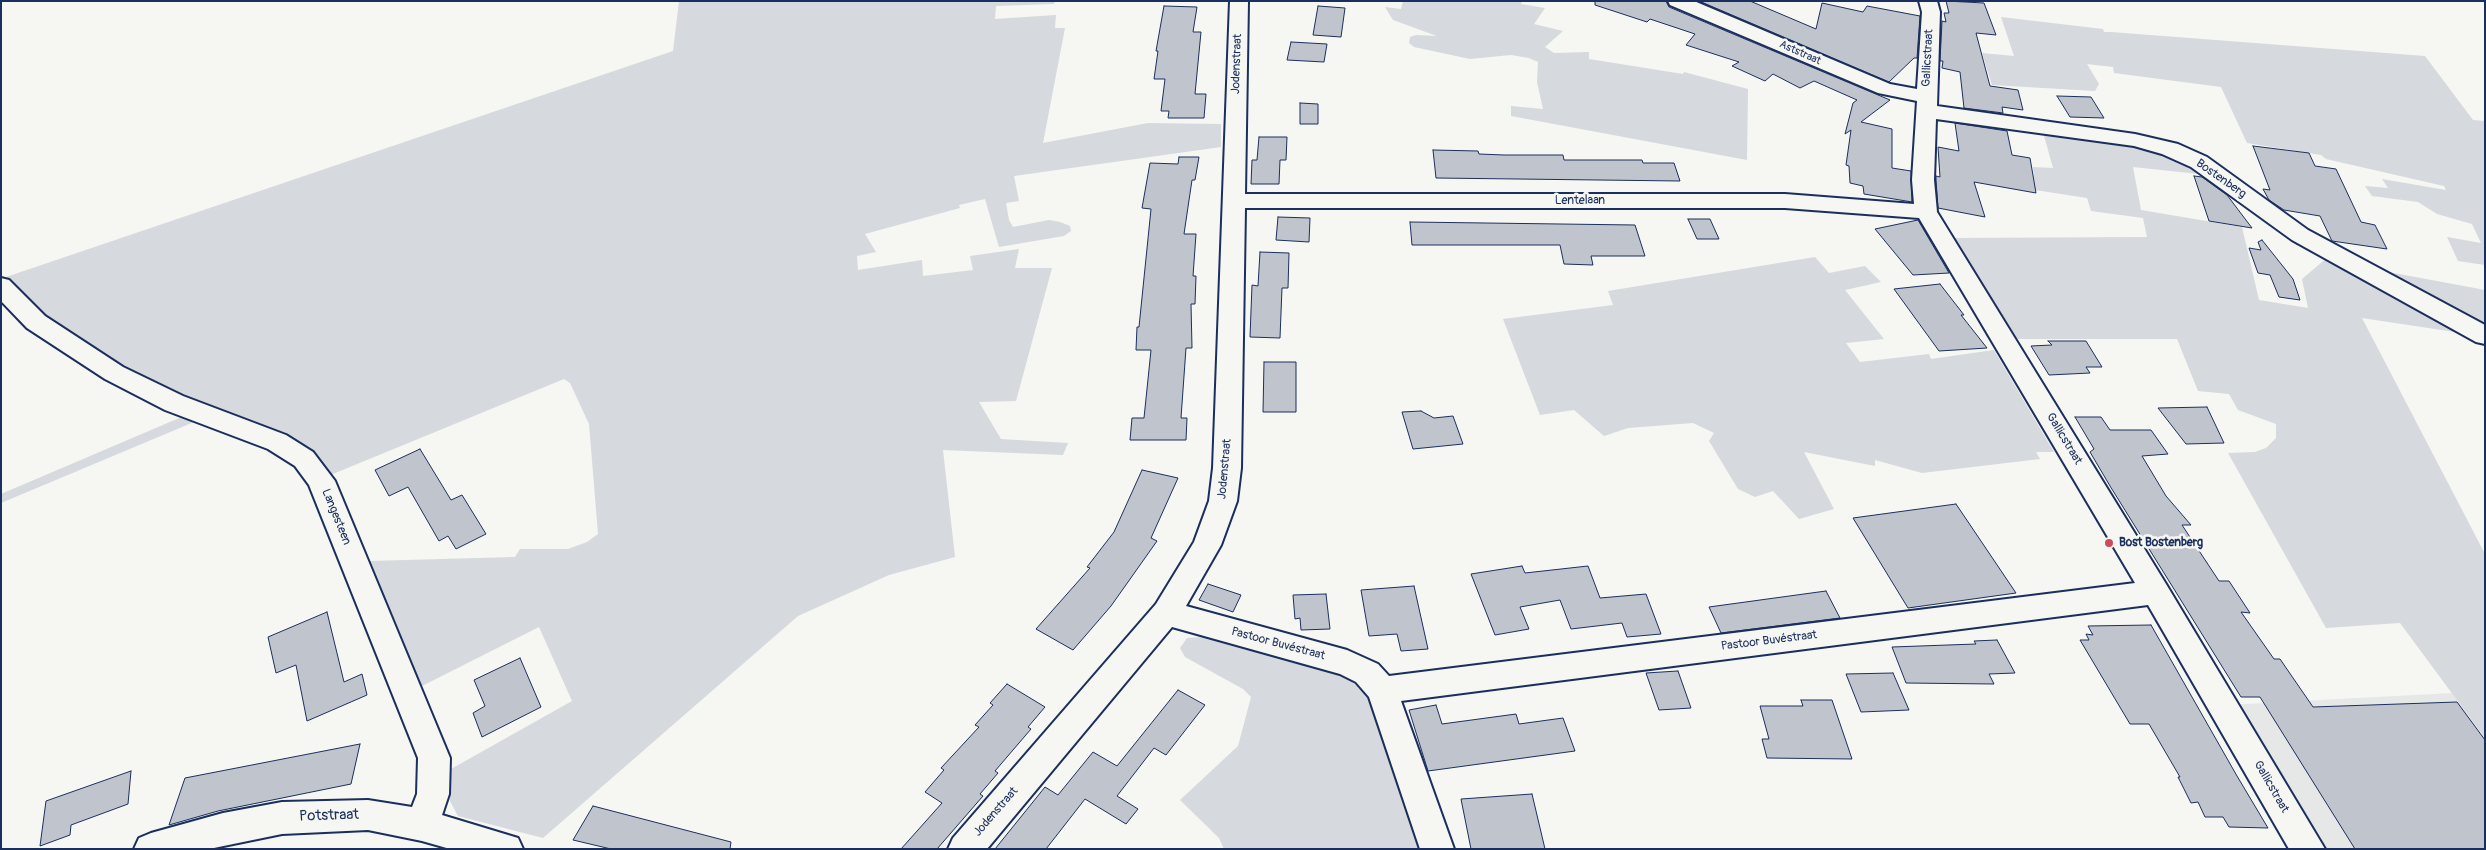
<!DOCTYPE html>
<meta charset="utf-8">
<style>
body{margin:0}
#map{position:relative;width:2486px;height:850px;overflow:hidden;background:#f6f6f2;font-family:Pangolin,sans-serif}
canvas{display:block}
.frame{position:absolute;inset:0;border:2px solid #1b2f5e;pointer-events:none}
</style>
<div id="map">
<canvas width="2486" height="850"></canvas>
<div class="frame"></div>
</div>
<script>
const ctx = document.querySelector('canvas').getContext('2d');
ctx.lineJoin = 'round';
function paint(path, color) { ctx.fillStyle = color; ctx.fill(path, 'evenodd'); }
const poly = rows => new Path2D(rows.map(r => 'M' + r).join(''));
function strokePath(path, color, width, dash) { ctx.strokeStyle = color; ctx.lineWidth = width; ctx.lineCap = dash ? 'butt' : 'round'; ctx.setLineDash(dash || []); ctx.stroke(path); }
function label(font, color, halo, rows, align = 'center') {
  ctx.font = font + ' Pangolin,sans-serif'; ctx.lineWidth = 5; ctx.setLineDash([]); ctx.textBaseline = 'middle'; ctx.strokeStyle = halo; ctx.fillStyle = color; for (const [text, x, y, turn = 0] of rows) {
    ctx.save(); ctx.translate(x, y); ctx.rotate((+turn || 0) * Math.PI / 180); ctx.textAlign = isNaN(turn) ? turn : align; if (halo) ctx.strokeText(text, 0, 0); ctx.fillText(text, 0, 0); ctx.restore();
  }
}
paint(poly([
 [2452,693,2485,738,2485,849,2317,849,2228,705]
]), '#e6e7e7');
paint(poly([
 [679,1,1055,1,1054,4,996,6,995,19,1056,15,1055,28,1065,28,1043,143,1148,123,1221,124,1221,147,1014,176,1019,201,1006,203,1009,220,1013,227,1049,220,1060,222,1070,226,1071,231,1064,236,999,247,985,199,959,205,960,208,865,234,876,252,857,256,858,270,922,260,923,276,973,270,970,256,1019,249,1015,268,1052,268,1016,401,979,402,1001,439,1068,443,1063,455,943,450,955,557,889,575,798,616,543,838,458,816,450,801,451,769,572,701,539,627,420,687,370,561,515,557,520,549,568,549,587,542,598,534,589,424,570,383,564,379,328,476,288,438,173,391,93,350,35,310,6,277,673,51],
 [1403,1,1522,1,1521,4,1545,8,1534,24,1563,31,1545,47,1554,53,1589,52,1589,59,1683,74,1684,72,1748,89,1747,160,1511,116,1511,106,1543,109,1537,82,1538,62,1529,58,1511,55,1470,59,1414,47,1409,43,1410,37,1416,35,1437,36,1393,20,1385,7,1401,9],
 [2001,17,2103,29,2104,32,2111,32,2425,56,2473,120,2485,121,2485,265,2458,261,2447,237,2481,243,2472,224,2437,214,2418,202,2372,196,2365,186,2388,188,2382,179,2446,190,2444,186,2326,159,2321,155,2247,143,2221,87,2114,73,2113,67,2087,64,2099,84,2095,91,1992,85,1982,53,2014,56],
 [2043,132,2118,143,2156,151,2185,162,2208,175,2133,167,2141,210,2242,227,2259,300,2308,308,2302,279,2328,257,2468,334,2362,318,2485,554,2485,738,2400,623,2326,628,2228,453,2255,452,2266,448,2276,438,2276,424,2238,410,2229,394,2198,391,2177,339,2014,339,1951,238,2147,237,2143,218,2091,211,2087,198,2035,190,2033,167,2053,168],
 [1815,257,1829,273,1865,266,1881,282,1845,290,1884,339,1846,343,1860,362,1929,354,1931,359,1994,350,2054,452,2036,452,2040,459,1922,473,1875,460,1875,466,1804,452,1834,509,1799,519,1773,491,1755,497,1738,489,1709,441,1714,433,1693,423,1628,428,1604,436,1574,410,1540,415,1503,319,1613,305,1608,291],
 [2383,271,2485,290,2485,327],
 [184,416,194,422,1,503,1,494],
 [1203,637,1333,670,1358,686,1370,698,1424,849,1224,849,1219,838,1180,800,1238,746,1251,697,1243,689,1185,657,1180,648,1187,638]
]), '#d6d9dd');
const building = poly([
 [1595,1,1666,1,1669,7,1890,100,1861,122,1892,129,1892,168,1911,171,1912,202,1864,194,1863,186,1850,183,1849,166,1846,165,1851,130,1845,134,1853,103,1857,100,1814,81,1800,88,1773,74,1765,81,1732,66,1739,62,1686,45,1695,34,1650,19,1647,22,1595,5,1595,1],
 [1699,1,1750,1,1816,29,1822,3,1863,12,1867,6,1920,16,1917,58,1914,58,1889,82,1699,1],
 [1946,1,1984,3,1996,35,1976,33,1990,86,2018,90,2023,110,2002,107,2003,113,1964,108,1960,72,1942,68,1943,61,1940,61,1942,21,1946,22,1944,13,1949,13,1946,1],
 [1164,6,1197,7,1193,32,1201,32,1195,94,1206,94,1204,118,1168,118,1169,111,1161,111,1165,79,1154,79,1158,51,1156,51,1164,6],
 [1318,6,1345,8,1341,37,1313,35,1318,6],
 [1291,42,1327,44,1324,62,1287,60,1291,42],
 [2057,96,2091,97,2104,118,2070,117,2057,96],
 [1300,103,1318,104,1318,124,1300,124,1300,103],
 [1955,123,2007,131,2012,155,2030,158,2036,193,1974,182,1985,217,1938,208,1936,180,1936,176,1940,177,1938,147,1959,151,1955,123],
 [1259,137,1287,137,1286,160,1280,160,1279,184,1251,184,1252,160,1257,160,1259,137],
 [2253,146,2309,153,2315,166,2336,169,2361,222,2375,225,2387,249,2332,241,2320,216,2284,210,2269,200,2263,189,2270,190,2253,146],
 [1433,150,1478,151,1479,154,1504,155,1563,155,1564,160,1642,160,1643,163,1674,163,1680,181,1436,178,1433,150],
 [1179,157,1199,157,1195,180,1192,180,1184,234,1196,234,1193,276,1196,276,1195,304,1191,304,1192,348,1186,348,1181,418,1187,418,1186,440,1130,440,1132,418,1144,418,1151,350,1136,350,1137,327,1139,327,1151,209,1142,208,1150,163,1178,164,1179,157],
 [2194,176,2202,177,2227,195,2252,228,2209,221,2194,176],
 [1278,217,1310,218,1309,242,1276,240,1278,217],
 [1688,219,1710,219,1719,239,1697,239,1688,219],
 [1918,220,1949,273,1913,275,1875,229,1918,220],
 [1410,222,1635,225,1645,256,1591,256,1593,265,1564,264,1560,245,1412,245,1410,222],
 [2262,240,2293,279,2300,300,2279,297,2270,275,2258,273,2249,248,2261,250,2258,242,2262,240],
 [1260,252,1289,253,1288,288,1282,288,1280,338,1250,337,1252,285,1258,286,1260,252],
 [1940,284,1964,315,1961,315,1987,348,1939,351,1894,289,1940,284],
 [2048,341,2086,341,2102,367,2086,367,2090,373,2049,375,2031,346,2052,345,2048,341],
 [1264,362,1296,362,1296,412,1263,412,1264,362],
 [2207,407,2224,443,2186,444,2158,408,2207,407],
 [1421,411,1434,418,1453,416,1463,444,1413,449,1402,412,1421,411],
 [2075,417,2101,417,2110,430,2151,430,2168,454,2142,456,2166,496,2191,525,2182,525,2219,581,2229,581,2250,613,2241,612,2274,659,2280,659,2313,707,2457,702,2485,740,2485,849,2355,849,2260,697,2241,697,2110,486,2090,452,2094,449,2075,417],
 [420,449,451,500,462,495,486,534,456,549,448,536,439,541,408,487,389,496,375,470,420,449],
 [1142,470,1178,478,1151,538,1157,541,1111,606,1073,650,1036,629,1090,568,1087,567,1114,532,1142,470],
 [1956,504,2016,593,1908,608,1853,518,1956,504],
 [1522,566,1525,573,1588,566,1600,598,1646,594,1661,634,1627,637,1622,623,1571,629,1560,600,1520,607,1529,629,1495,635,1471,574,1522,566],
 [1208,584,1241,595,1233,612,1199,600,1208,584],
 [1414,586,1428,649,1401,651,1397,634,1369,636,1361,590,1414,586],
 [1826,591,1840,618,1721,633,1709,607,1826,591],
 [1326,594,1330,629,1301,630,1300,618,1295,619,1293,595,1326,594],
 [327,612,344,682,362,674,367,695,307,721,296,665,276,673,268,637,327,612],
 [2151,625,2237,776,2268,828,2229,827,2223,817,2205,817,2198,802,2191,803,2178,777,2180,777,2149,724,2130,724,2080,640,2089,640,2086,634,2093,635,2088,626,2151,625],
 [1997,640,2015,673,1989,674,1994,684,1906,683,1892,647,1976,644,1974,641,1997,640],
 [520,658,541,707,482,737,473,713,485,706,474,680,520,658],
 [1678,671,1691,708,1659,710,1646,673,1678,671],
 [1893,673,1909,710,1861,712,1846,674,1893,673],
 [1007,684,1045,707,1028,727,1031,729,995,771,998,773,980,794,983,796,937,849,901,849,942,803,925,792,944,770,941,768,979,727,975,725,993,705,990,703,1007,684],
 [1178,690,1205,705,1166,755,1154,748,1117,796,1138,809,1126,824,1085,799,1046,849,995,849,1045,787,1058,795,1093,752,1117,766,1178,690],
 [1801,700,1832,700,1852,759,1767,758,1762,739,1769,739,1760,706,1803,706,1801,700],
 [1436,705,1442,724,1516,714,1519,724,1563,718,1575,751,1428,771,1409,710,1436,705],
 [360,744,351,784,218,811,169,825,185,778,360,744],
 [131,771,128,804,71,825,70,835,40,846,46,801,131,771],
 [1532,794,1545,849,1471,849,1461,799,1532,794],
 [593,806,731,842,730,849,611,849,573,840,593,806]
]);
paint(building, '#c0c4cd');
strokePath(building, '#1b2f5e', 1);
const street = poly([
 [1230,1,1248,1,1245,194,1785,194,1914,204,1912,180,1917,101,1878,93,1670,5,1668,1,1694,1,1890,84,1917,89,1922,12,1919,1,1937,1,1940,12,1937,106,2135,134,2178,144,2207,157,2308,230,2485,325,2485,344,2476,342,2292,240,2191,167,2162,154,2134,146,1936,119,1934,180,1937,212,2166,584,2325,849,2289,849,2148,605,1401,701,1454,849,1420,849,1369,697,1356,682,1340,674,1172,627,987,849,948,849,953,838,1156,604,1194,542,1209,501,1213,468,1230,1],
 [1245,208,1785,208,1919,218,2135,583,1389,676,1378,664,1347,650,1186,606,1221,545,1237,501,1241,468,1245,208],
 [1,278,9,280,45,316,123,367,183,396,286,435,313,452,335,481,450,758,449,794,442,815,518,838,523,849,450,849,422,841,368,830,282,834,209,849,134,849,139,838,151,833,223,813,282,802,368,800,412,807,417,794,418,758,309,485,295,466,268,449,165,410,105,379,27,328,1,301,1,278]
]);
strokePath(street, '#1b2f5e', 4);
paint(street, '#f6f6f2');
for (const [x, y, r, color] of [
 [2109,543,5,"#d1495b"]
]) { const dot = new Path2D(); dot.arc(x, y, r, 0, 2 * Math.PI); ctx.fillStyle = color; ctx.fill(dot); strokePath(dot, '#f6f6f2', 2); }
label('11px', '#1b2f5e', '#f6f6f2', [
 ["Aststraat",1800,53,24]
]);
label('12px', '#1b2f5e', '#f6f6f2', [
 ["Gallicstraat",1928,58,-87],
 ["Jodenstraat",1237,64,-88],
 ["Bostenberg",2221,179,35],
 ["Lentelaan",1580,201],
 ["Gallicstraat",2064,439,59],
 ["Jodenstraat",1225,469,-85],
 ["Langesteen",336,517,68],
 ["Pastoor Buvéstraat",1769,641,-7],
 ["Pastoor Buvéstraat",1278,644,15],
 ["Gallicstraat",2271,787,60],
 ["Jodenstraat",996,812,-49]
]);
label('bold 12px', '#1b2f5e', '#f6f6f2', [
 ["Bost Bostenberg",2119,543]
], 'left');
label('15px', '#1b2f5e', '#f6f6f2', [
 ["Potstraat",329,816,-2]
]);
</script>
